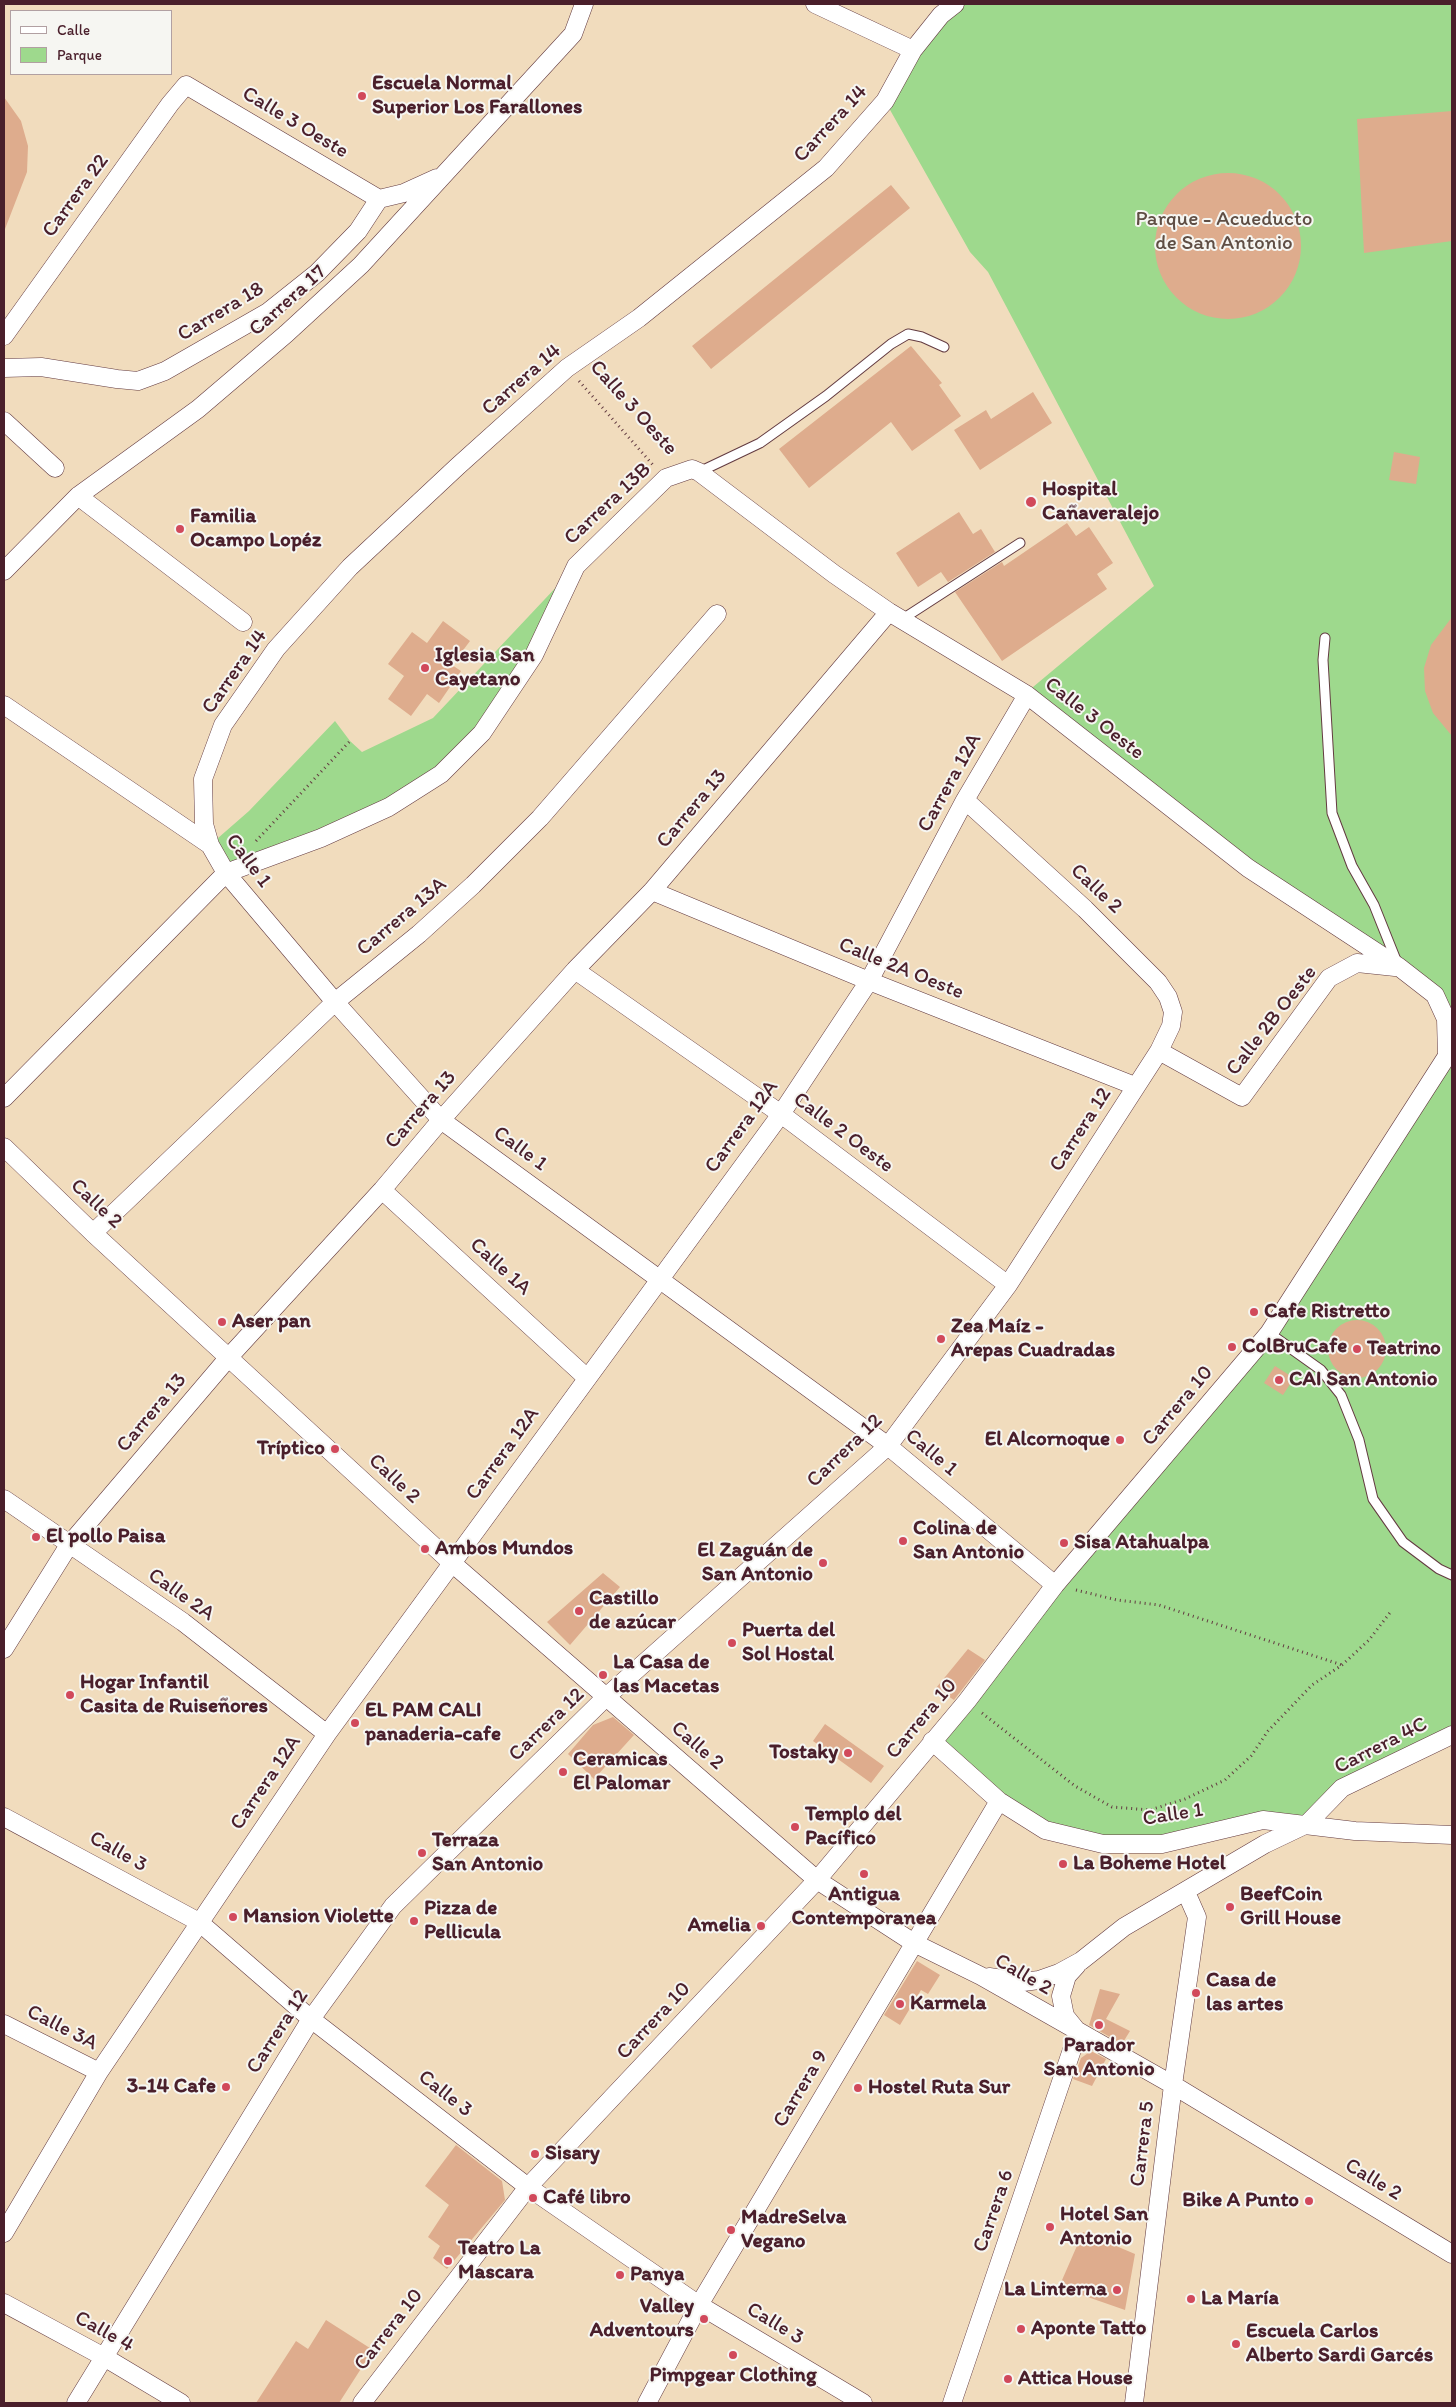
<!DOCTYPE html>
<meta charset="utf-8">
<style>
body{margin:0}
#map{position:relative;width:1456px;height:2407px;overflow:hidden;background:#f1dcbd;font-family:Itim,sans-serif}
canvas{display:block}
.frame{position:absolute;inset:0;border:5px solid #4a1f2b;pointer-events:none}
.legend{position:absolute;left:10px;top:10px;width:162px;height:65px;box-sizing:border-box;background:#f6f6f2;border:1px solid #b1a0a2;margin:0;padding:6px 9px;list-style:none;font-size:15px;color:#4a1f2b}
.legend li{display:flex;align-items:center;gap:10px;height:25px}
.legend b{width:25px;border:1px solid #b1a0a2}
</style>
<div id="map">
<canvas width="1456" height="2407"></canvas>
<div class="frame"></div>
<ul class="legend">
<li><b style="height:6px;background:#fff"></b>Calle</li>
<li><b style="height:14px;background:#9ed98d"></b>Parque</li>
</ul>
</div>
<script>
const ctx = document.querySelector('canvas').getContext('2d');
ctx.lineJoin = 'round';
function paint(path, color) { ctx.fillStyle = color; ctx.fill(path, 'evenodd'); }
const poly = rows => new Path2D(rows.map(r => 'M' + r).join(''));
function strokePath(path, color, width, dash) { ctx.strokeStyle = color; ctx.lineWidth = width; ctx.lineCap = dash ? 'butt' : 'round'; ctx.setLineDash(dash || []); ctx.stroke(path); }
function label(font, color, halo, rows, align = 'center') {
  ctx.font = font + ' Itim,sans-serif'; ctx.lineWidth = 4; ctx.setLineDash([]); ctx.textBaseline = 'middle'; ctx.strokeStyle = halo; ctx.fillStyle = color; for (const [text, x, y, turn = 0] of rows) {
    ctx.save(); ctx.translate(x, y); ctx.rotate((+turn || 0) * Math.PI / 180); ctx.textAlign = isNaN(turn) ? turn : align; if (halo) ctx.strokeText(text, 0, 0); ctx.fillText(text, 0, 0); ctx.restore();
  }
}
paint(poly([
 [955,4,1452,4,1452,1735,1342,1788,1307,1824,1263,1820,1162,1844,1045,1830,932,1741,1254,1352,1447,1056,1434,995,1248,868,1027,695,1033,687,1154,586,988,272,970,252,885,101],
 [576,566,534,655,441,774,226,873,210,845,249,811,335,721,350,741,362,752,433,718]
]), '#9ed98d');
paint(poly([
 [4,97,21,121,28,146,27,172,5,229],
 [1452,111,1452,241,1364,253,1357,119],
 '1155 246a73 73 0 1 1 146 0a73 73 0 1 1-146 0Z',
 [891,185,910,208,711,369,692,346],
 [911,346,942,383,939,385,961,416,912,451,891,422,809,488,779,449],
 [1033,392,1052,423,980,470,954,430,986,410,991,419],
 [1394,452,1420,457,1416,484,1389,480],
 [959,512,973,534,981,529,995,552,948,582,941,572,918,587,896,553],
 [1067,523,1076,536,1089,527,1113,563,1097,574,1107,589,1002,661,955,592,1002,562,1004,566],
 [1452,617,1452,736,1433,713,1425,691,1424,668,1431,645],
 [443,621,470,641,452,665,461,671,439,703,427,694,411,716,388,699,404,676,388,664,412,632,427,643],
 '1328 1349a29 29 0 1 1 58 0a29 29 0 1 1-58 0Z',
 [1275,1366,1294,1378,1283,1395,1264,1383],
 [603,1573,620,1587,570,1645,547,1622],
 [968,1649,985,1660,954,1700,936,1688],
 [613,1717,634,1735,594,1779,568,1754,593,1725],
 [825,1724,884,1766,871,1783,813,1741],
 [917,1961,940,1975,928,1994,921,1990,900,2025,884,2015],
 [1100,1989,1120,1994,1106,2019,1130,2031,1122,2044,1089,2025],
 [1091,2051,1106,2059,1092,2086,1073,2079,1081,2058],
 [456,2145,502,2181,505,2200,447,2269,433,2258,440,2246,428,2237,449,2205,425,2186],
 [1083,2232,1135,2254,1125,2310,1059,2287],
 [326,2320,373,2350,339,2403,256,2403,296,2341,308,2349]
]), '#deac8d');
const lane = poly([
 [699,472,760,443,826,396,891,344,908,334,922,337,944,347],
 [901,620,1020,543],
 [1325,638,1323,660,1332,813,1352,866,1374,905,1398,965],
 [1269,1333,1321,1370,1341,1395,1359,1440,1373,1499,1403,1542,1439,1569,1452,1575]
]);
const street = poly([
 [815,4,913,50],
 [4,336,170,104,186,85,379,199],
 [4,368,41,367,117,379,138,381,165,371,268,312,317,273,358,231,379,199,404,193,437,178],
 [4,421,55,468],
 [78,496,243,622],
 [4,571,78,496,198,409,286,334,361,265,573,34,584,4],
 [4,705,210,845,226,873,335,1002,441,1120,888,1446,1055,1585],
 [210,845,204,824,203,779,223,725,276,649,350,567,458,466,567,368,639,318,826,168,885,101,913,50,941,15,955,4],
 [652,891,869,981,1135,1086],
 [575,970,781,1114,1008,1285],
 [1159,1051,1242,1097,1329,978,1357,963,1395,967],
 [4,1098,226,873,321,838,389,807,441,774,482,733,534,655,576,566,666,478,692,469,699,472,834,574,889,612,1027,695,1248,868,1399,967,1435,995,1446,1019,1447,1056,1269,1333,1055,1585,967,1701,817,1880,528,2187,362,2403],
 [4,1147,93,1233,452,1563,817,1880,914,1943,981,1976,1173,2085,1452,2254],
 [382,1190,587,1378],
 [93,1233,335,1002,419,934,473,885,540,818,717,614],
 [4,1499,183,1622,327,1734],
 [4,1649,69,1545,229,1357,382,1190,441,1120,575,970,652,891,889,612],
 [932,1741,999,1801,1045,1830,1103,1844,1162,1844,1263,1820,1355,1831,1452,1835],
 [4,1817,199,1922,311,2019,528,2187,699,2305,863,2403],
 [989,1977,1023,1982,1039,1980,1059,1973,1081,1961,1124,1927,1265,1844,1307,1824,1342,1788,1452,1735],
 [4,2024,99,2072],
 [4,2233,99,2072,327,1734,781,1114,869,981,965,800,1027,695],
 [4,2303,104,2357,181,2403],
 [76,2403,311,2019,393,1906,606,1697,888,1446,1008,1285,1159,1051,1171,1026,1173,1012,1168,997,1158,982,1085,909,965,800],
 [647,2403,699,2305,999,1801],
 [952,2403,1078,2032,1065,2016,1061,1996,1067,1976,1077,1965],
 [1134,2403,1173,2085,1197,1917,1186,1892]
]);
strokePath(lane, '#633b41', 11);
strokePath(street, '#633b41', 19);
strokePath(poly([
 [579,381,653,465],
 [256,841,350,741],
 [1076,1590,1117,1600,1159,1605,1342,1665],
 [982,1713,1075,1786,1112,1807,1150,1810,1185,1799,1225,1780,1251,1756,1268,1731,1312,1685,1342,1665,1369,1640,1392,1610]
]), '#633b41', 3, [1, 4]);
strokePath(lane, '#fff', 9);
strokePath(street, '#fff', 18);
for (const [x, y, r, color] of [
 [362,96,5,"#d1495b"],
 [1031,502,6,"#d1495b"],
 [180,529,5,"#d1495b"],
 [425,668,5,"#d1495b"],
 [1254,1312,5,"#d1495b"],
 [222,1322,5,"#d1495b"],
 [941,1339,5,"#d1495b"],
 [1232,1347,5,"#d1495b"],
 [1357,1349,5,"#d1495b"],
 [1279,1380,5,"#d1495b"],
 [1120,1440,5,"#d1495b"],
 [335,1449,5,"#d1495b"],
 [36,1537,5,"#d1495b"],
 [903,1541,5,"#d1495b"],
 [1064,1543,5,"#d1495b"],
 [425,1549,5,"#d1495b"],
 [823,1563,5,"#d1495b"],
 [579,1611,5,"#d1495b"],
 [732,1643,5,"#d1495b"],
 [603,1675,5,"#d1495b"],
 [70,1695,5,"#d1495b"],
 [355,1723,5,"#d1495b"],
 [848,1753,5,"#d1495b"],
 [563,1772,5,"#d1495b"],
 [795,1827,5,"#d1495b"],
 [422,1853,5,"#d1495b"],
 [1063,1864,5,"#d1495b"],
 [864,1874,5,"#d1495b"],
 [1230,1907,5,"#d1495b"],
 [233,1917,5,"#d1495b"],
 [414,1921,5,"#d1495b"],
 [761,1926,5,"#d1495b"],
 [1196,1993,5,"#d1495b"],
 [900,2004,5,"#d1495b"],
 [1099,2025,5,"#d1495b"],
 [226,2087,5,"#d1495b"],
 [858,2088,5,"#d1495b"],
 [535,2154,5,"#d1495b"],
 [533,2198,5,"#d1495b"],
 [1309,2201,5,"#d1495b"],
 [1050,2227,5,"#d1495b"],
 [731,2230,5,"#d1495b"],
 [448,2261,5,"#d1495b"],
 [620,2275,5,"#d1495b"],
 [1117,2290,5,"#d1495b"],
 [1191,2299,5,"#d1495b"],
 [704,2319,5,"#d1495b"],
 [1021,2329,5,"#d1495b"],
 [1236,2344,5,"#d1495b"],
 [733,2355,5,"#d1495b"],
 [1008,2379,5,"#d1495b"]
]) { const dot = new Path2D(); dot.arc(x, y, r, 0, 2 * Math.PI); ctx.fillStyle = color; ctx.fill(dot); strokePath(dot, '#f6f6f2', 2); }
label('bold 21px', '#4a1f2b', '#f6f6f2', [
 ["Escuela Normal",372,84],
 ["Superior Los Farallones",372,108],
 ["Hospital",1042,490],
 ["Cañaveralejo",1042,514],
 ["Familia",190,517],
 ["Ocampo Lopéz",190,541],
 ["Iglesia San",435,656],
 ["Cayetano",435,680],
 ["Cafe Ristretto",1264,1312],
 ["Aser pan",232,1322],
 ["Zea Maíz -",951,1327],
 ["Arepas Cuadradas",951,1351],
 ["ColBruCafe",1242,1347],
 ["Teatrino",1367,1349],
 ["CAI San Antonio",1289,1380],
 ["El Alcornoque",1110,1440,"right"],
 ["Tríptico",325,1449,"right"],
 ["Colina de",913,1529],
 ["San Antonio",913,1553],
 ["El pollo Paisa",46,1537],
 ["Sisa Atahualpa",1074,1543],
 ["Ambos Mundos",435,1549],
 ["El Zaguán de",813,1551,"right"],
 ["San Antonio",813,1575,"right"],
 ["Castillo",589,1599],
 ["de azúcar",589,1623],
 ["Puerta del",742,1631],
 ["Sol Hostal",742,1655],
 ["La Casa de",613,1663],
 ["las Macetas",613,1687],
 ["Hogar Infantil",80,1683],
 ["Casita de Ruiseñores",80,1707],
 ["EL PAM CALI",365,1711],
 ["panaderia-cafe",365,1735],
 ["Tostaky",838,1753,"right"],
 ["Ceramicas",573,1760],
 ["El Palomar",573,1784],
 ["Templo del",805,1815],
 ["Pacífico",805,1839],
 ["Terraza",432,1841],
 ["San Antonio",432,1865],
 ["La Boheme Hotel",1073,1864],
 ["Antigua",864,1895,"center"],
 ["Contemporanea",864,1919,"center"],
 ["BeefCoin",1240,1895],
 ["Grill House",1240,1919],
 ["Pizza de",424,1909],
 ["Pellicula",424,1933],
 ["Mansion Violette",243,1917],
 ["Amelia",751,1926,"right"],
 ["Casa de",1206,1981],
 ["las artes",1206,2005],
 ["Karmela",910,2004],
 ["Parador",1099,2046,"center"],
 ["San Antonio",1099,2070,"center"],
 ["3-14 Cafe",216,2087,"right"],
 ["Hostel Ruta Sur",868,2088],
 ["Sisary",545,2154],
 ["Café libro",543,2198],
 ["Bike A Punto",1299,2201,"right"],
 ["Hotel San",1060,2215],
 ["Antonio",1060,2239],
 ["MadreSelva",741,2218],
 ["Vegano",741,2242],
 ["Teatro La",458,2249],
 ["Mascara",458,2273],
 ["Panya",630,2275],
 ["La Linterna",1107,2290,"right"],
 ["La María",1201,2299],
 ["Valley",694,2307,"right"],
 ["Adventours",694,2331,"right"],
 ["Aponte Tatto",1031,2329],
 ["Escuela Carlos",1246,2332],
 ["Alberto Sardi Garcés",1246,2356],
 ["Pimpgear Clothing",733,2376,"center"],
 ["Attica House",1018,2379]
], 'left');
label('21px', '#4a1f2b', '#f6f6f2', [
 ["Calle 3 Oeste",295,123,31],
 ["Carrera 14",831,124,-47],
 ["Carrera 22",76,196,-54],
 ["Carrera 17",288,301,-42],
 ["Carrera 18",221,312,-31],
 ["Carrera 14",522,380,-41],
 ["Calle 3 Oeste",633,408,48],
 ["Carrera 13B",608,504,-43],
 ["Carrera 14",235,672,-55],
 ["Calle 3 Oeste",1094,719,38],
 ["Carrera 12A",950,783,-61],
 ["Carrera 13",692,809,-50],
 ["Calle 1",248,861,53],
 ["Calle 2",1096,889,43],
 ["Carrera 13A",402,917,-40],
 ["Calle 2A Oeste",901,969,22],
 ["Calle 2B Oeste",1272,1021,-52],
 ["Carrera 13",421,1110,-49],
 ["Carrera 12A",742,1127,-54],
 ["Carrera 12",1081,1130,-57],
 ["Calle 2 Oeste",843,1133,37],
 ["Calle 1",520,1149,36],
 ["Calle 2",96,1204,43],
 ["Calle 1A",500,1267,42],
 ["Carrera 10",1178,1406,-50],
 ["Carrera 13",152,1413,-50],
 ["Carrera 12",845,1451,-44],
 ["Calle 1",931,1453,40],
 ["Carrera 12A",503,1454,-54],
 ["Calle 2",394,1479,43],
 ["Calle 2A",181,1595,35],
 ["Carrera 10",922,1719,-50],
 ["Carrera 12",547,1725,-44],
 ["Calle 2",697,1746,41],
 ["Carrera 4C",1381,1746,-27],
 ["Carrera 12A",266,1783,-56],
 ["Calle 1",1173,1815,-9],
 ["Calle 3",118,1852,29],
 ["Calle 2",1023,1975,30],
 ["Carrera 10",654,2021,-47],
 ["Calle 3A",62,2028,27],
 ["Carrera 12",278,2032,-57],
 ["Carrera 9",801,2089,-59],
 ["Calle 3",445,2094,38],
 ["Carrera 5",1143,2144,-83],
 ["Calle 2",1373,2180,31],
 ["Carrera 6",994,2211,-71],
 ["Calle 3",775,2324,31],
 ["Carrera 10",389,2330,-52],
 ["Calle 4",104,2332,29]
]);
label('21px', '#5f4e44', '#f6f6f2', [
 ["Parque - Acueducto",1224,220],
 ["de San Antonio",1224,244]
]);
</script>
